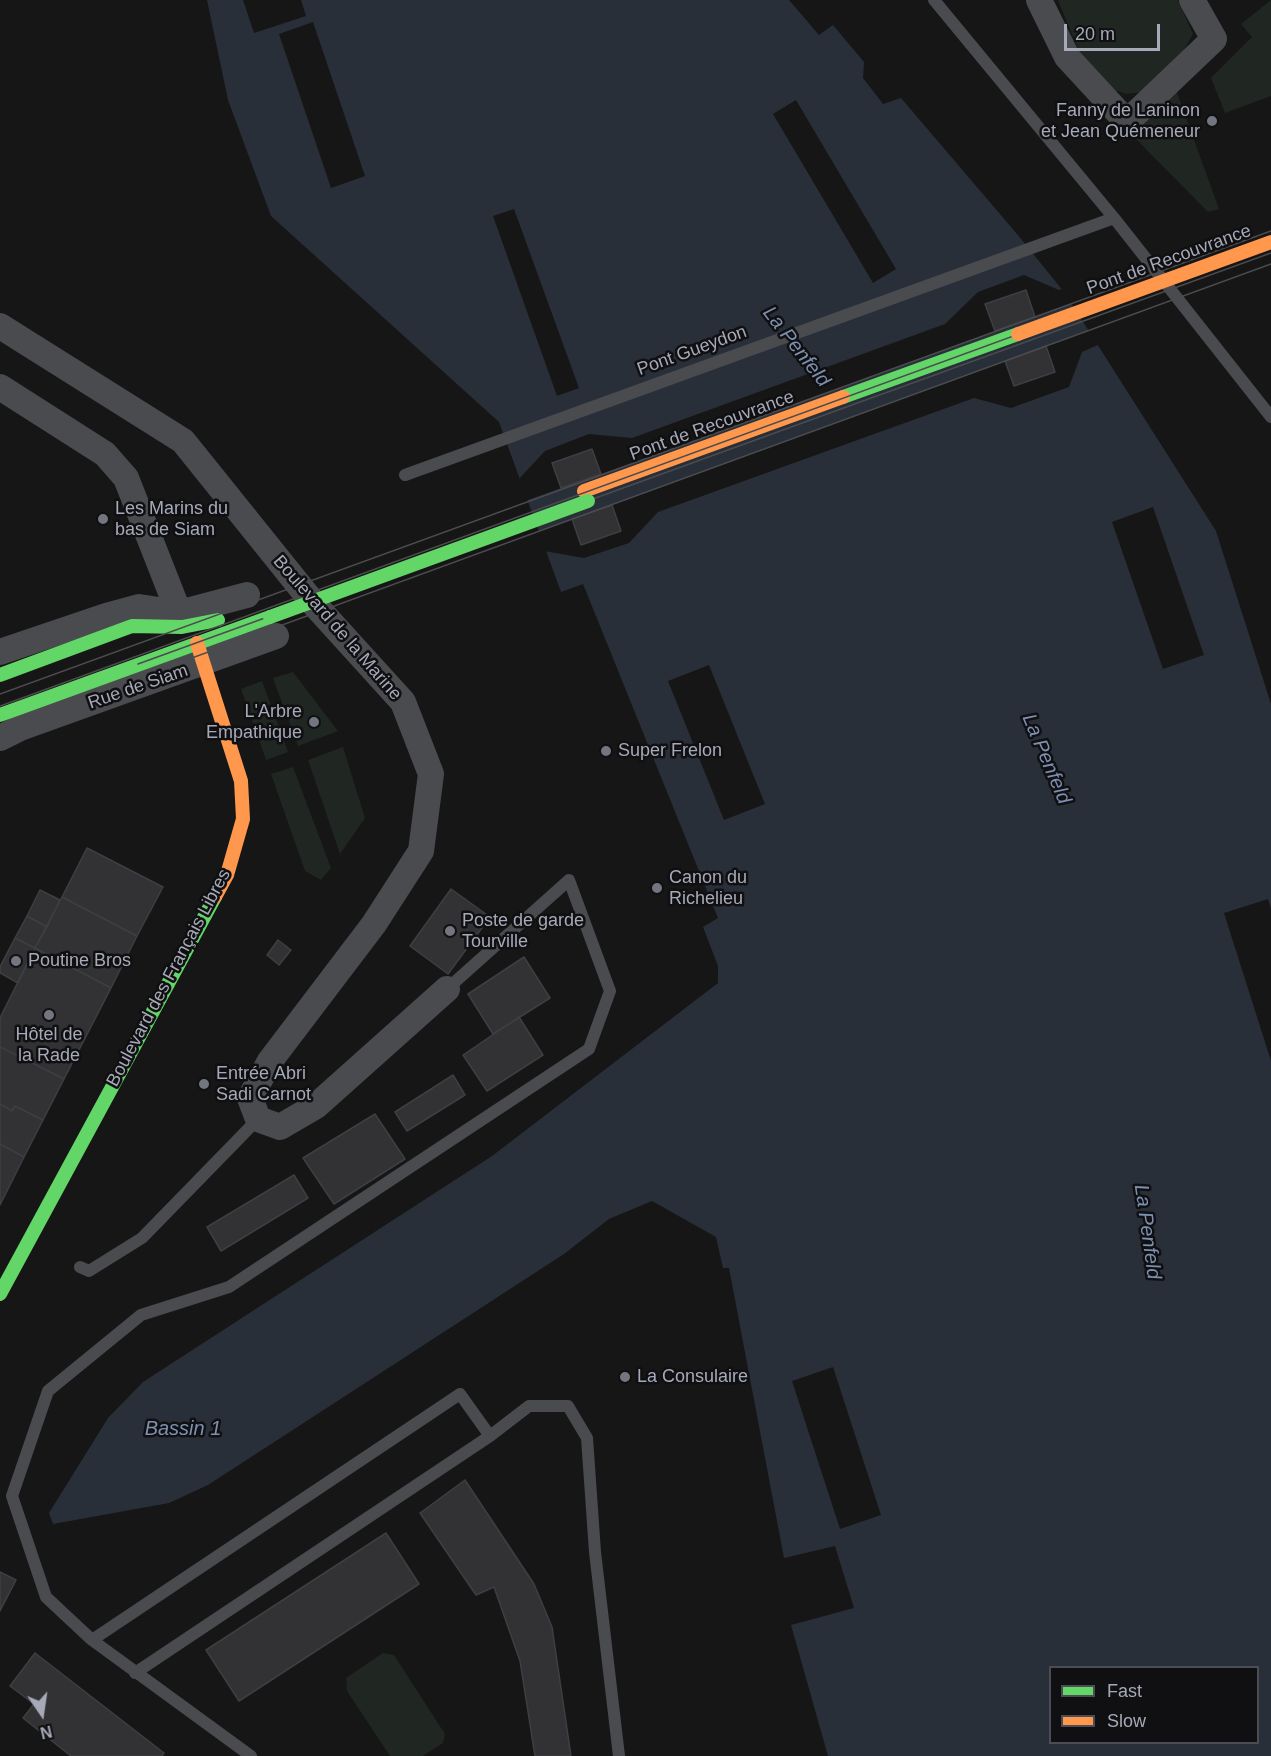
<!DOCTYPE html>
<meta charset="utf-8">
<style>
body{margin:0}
#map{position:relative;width:1271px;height:1756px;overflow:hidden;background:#161616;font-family:Arial,sans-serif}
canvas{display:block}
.legend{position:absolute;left:1049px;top:1666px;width:210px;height:78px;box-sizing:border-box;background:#101012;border:2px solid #4c4d54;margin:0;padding:8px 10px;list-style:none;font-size:18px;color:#a6a9b7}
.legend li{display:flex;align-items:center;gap:12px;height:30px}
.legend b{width:30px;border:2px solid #4c4d54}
.north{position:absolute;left:12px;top:1684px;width:60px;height:60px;-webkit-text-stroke:4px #101012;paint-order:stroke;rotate:167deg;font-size:16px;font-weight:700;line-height:24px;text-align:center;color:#a6a9b7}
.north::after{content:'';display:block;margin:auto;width:21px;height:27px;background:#a6a9b7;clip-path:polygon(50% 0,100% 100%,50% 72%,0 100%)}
.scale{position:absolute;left:1064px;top:24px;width:96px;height:27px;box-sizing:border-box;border:3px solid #a6a9b7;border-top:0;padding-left:8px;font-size:18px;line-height:21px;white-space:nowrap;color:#a6a9b7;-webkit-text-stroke:4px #101012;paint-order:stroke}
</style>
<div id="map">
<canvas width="1271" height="1756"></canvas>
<ul class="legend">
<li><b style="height:8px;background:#63d668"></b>Fast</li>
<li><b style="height:8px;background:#ff974d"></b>Slow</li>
</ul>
<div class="north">N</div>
<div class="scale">20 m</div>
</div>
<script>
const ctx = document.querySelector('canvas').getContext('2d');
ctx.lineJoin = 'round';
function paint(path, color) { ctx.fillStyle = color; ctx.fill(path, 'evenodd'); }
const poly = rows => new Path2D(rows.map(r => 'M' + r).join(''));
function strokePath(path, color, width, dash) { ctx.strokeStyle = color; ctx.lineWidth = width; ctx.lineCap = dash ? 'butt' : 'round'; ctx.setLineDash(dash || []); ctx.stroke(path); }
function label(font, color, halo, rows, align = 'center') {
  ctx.font = font + ' Arial,sans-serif'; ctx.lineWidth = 5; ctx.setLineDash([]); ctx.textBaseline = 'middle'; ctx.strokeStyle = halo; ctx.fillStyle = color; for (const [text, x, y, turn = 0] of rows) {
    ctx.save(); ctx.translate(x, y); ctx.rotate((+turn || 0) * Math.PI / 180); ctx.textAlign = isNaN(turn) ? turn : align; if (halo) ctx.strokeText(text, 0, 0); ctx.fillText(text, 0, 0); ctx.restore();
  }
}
paint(poly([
 [1058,0,1178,0,1193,34,1184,50,1144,92,1126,94,1112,89,1081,56],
 [1271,0,1271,96,1225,113,1211,78,1252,37,1241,24],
 [1174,84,1219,209,1208,212,1129,132],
 [293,672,338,731,298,746,273,678],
 [262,681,288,752,266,760,241,689],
 [343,747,365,818,340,854,308,760],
 [293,767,331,868,321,880,305,871,271,774],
 [383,1653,394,1655,445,1734,443,1743,423,1756,390,1756,347,1691,346,1678]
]), '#202621');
paint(poly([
 [207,0,789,0,819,35,833,25,864,62,863,78,883,104,901,98,1017,234,1064,292,1216,531,1271,704,1271,1756,828,1756,791,1625,854,1608,835,1546,784,1558,729,1268,723,1268,716,1237,652,1201,609,1219,564,1254,208,1485,169,1503,53,1524,49,1513,108,1418,143,1382,492,1156,718,983,718,966,703,927,718,918,583,584,561,592,499,422,271,216,228,100],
 [1050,1668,1258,1668,1258,1742,1050,1742]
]), '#292f38');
paint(poly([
 [243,0,301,0,306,16,254,33],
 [313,22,365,176,331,188,279,34],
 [796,100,896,269,873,283,773,114],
 [514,209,579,388,557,396,493,216],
 [1024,275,1059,290,1064,288,1073,303,1035,317,1025,290,986,304,995,331,601,474,552,463,561,488,525,501,518,480,545,451,589,434,632,438,945,324,978,292],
 [1091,330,1100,344,1082,352,1069,387,1011,408,974,398,658,512,629,543,584,558,544,551,537,532,572,519,621,531,612,505,1005,361,1014,386,1055,372,1046,346],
 [1153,507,1204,655,1163,669,1112,522],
 [709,665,765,804,724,820,668,681],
 [1268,899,1271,909,1271,1061,1224,913],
 [833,1367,881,1515,840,1529,792,1381]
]), '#161616');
const building = poly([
 [1026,290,1035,317,995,331,985,304,1026,290],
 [1046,346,1055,372,1014,386,1005,361,1046,346],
 [592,449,601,474,561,488,552,463,592,449],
 [612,505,621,531,581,545,572,519,612,505],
 [87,848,163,887,137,936,62,897,87,848],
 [451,889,490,917,448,974,410,946,451,889],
 [40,890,60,900,47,927,27,916,40,890],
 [62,897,137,936,111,988,35,948,62,897],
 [27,916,47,927,35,948,15,938,27,916],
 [15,938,35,948,18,983,0,973,0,967,15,938],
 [278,940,291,950,279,965,267,955,278,940],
 [35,948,111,988,64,1079,0,1047,0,1018,35,948],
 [524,957,550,998,493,1034,468,994,524,957],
 [519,1017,543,1055,487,1091,463,1055,519,1017],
 [0,1047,64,1079,43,1120,15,1106,12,1111,0,1104,0,1047],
 [453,1075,465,1095,407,1131,395,1112,453,1075],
 [0,1104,12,1111,15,1106,43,1120,24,1157,0,1144,0,1104],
 [375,1114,405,1159,334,1204,303,1158,375,1114],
 [0,1144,24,1157,0,1205,0,1144],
 [294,1175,308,1198,221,1251,207,1227,294,1175],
 [465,1480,534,1584,552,1627,571,1756,535,1756,520,1661,494,1587,476,1595,420,1513,465,1480],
 [386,1533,419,1584,239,1701,206,1650,386,1533],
 [0,1572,16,1580,0,1611,0,1572],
 [35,1653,164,1753,162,1756,71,1756,23,1718,34,1704,10,1686,35,1653]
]);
paint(building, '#323234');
strokePath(building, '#3e3f42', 1.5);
strokePath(poly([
 [934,0,1114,218,1271,417],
 [405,475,1114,218],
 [80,1267,89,1271,142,1238,258,1119],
 [490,1436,529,1406,568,1406,587,1438,595,1552,619,1756],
 [92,1640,460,1394,490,1436,135,1673],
 [251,1756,92,1640,46,1597,12,1496,48,1391,141,1315,229,1287,589,1049,610,991,569,880,447,989]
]), '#4a4b4f', 12);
strokePath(poly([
 [1039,0,1067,57,1127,122,1214,39,1192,0],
 [0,326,183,441,314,604,403,702,431,774,421,851,374,924,270,1061,250,1098,258,1119,280,1127,316,1106,447,989],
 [0,387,105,454,126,478,179,613],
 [0,652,106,616,139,607,179,613,247,595],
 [0,738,20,728,276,636]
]), '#4a4b4f', 26);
strokePath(poly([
 [843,397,1018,334],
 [0,675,132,626,182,627,218,620],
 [0,715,270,617],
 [0,1294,215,897]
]), '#63d668', 14);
strokePath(poly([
 [584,491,843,397],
 [197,643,241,781,243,819,227,875,215,897]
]), '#ff974d', 14);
strokePath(poly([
 [138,664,1271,253],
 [0,694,1271,231],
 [0,706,1271,242],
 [0,728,1271,264]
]), '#4b4c4f', 1.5);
strokePath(poly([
 [270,617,588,501]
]), '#63d668', 14);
strokePath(poly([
 [1018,334,1271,242]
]), '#ff974d', 14);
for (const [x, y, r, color] of [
 [1212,121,6,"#74767f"],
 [103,519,6,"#74767f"],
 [314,722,6,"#74767f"],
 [606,751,6,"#74767f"],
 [657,888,6,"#74767f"],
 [450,931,6,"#74767f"],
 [16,961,6,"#74767f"],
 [49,1015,6,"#74767f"],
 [204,1084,6,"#74767f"],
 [625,1377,6,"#74767f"]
]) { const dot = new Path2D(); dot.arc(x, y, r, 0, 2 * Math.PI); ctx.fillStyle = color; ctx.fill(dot); strokePath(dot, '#101012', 2); }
label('18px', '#a6a9b7', '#101012', [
 ["Fanny de Laninon",1200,111,"right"],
 ["et Jean Quémeneur",1200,132,"right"],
 ["Les Marins du",115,509],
 ["bas de Siam",115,530],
 ["L'Arbre",302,712,"right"],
 ["Empathique",302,733,"right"],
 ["Super Frelon",618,751],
 ["Canon du",669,878],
 ["Richelieu",669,899],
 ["Poste de garde",462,921],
 ["Tourville",462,942],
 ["Poutine Bros",28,961],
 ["Hôtel de",49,1035,"center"],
 ["la Rade",49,1056,"center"],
 ["Entrée Abri",216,1074],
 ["Sadi Carnot",216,1095],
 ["La Consulaire",637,1377]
], 'left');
label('18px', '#a6a9b7', '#101012', [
 ["Pont de Recouvrance",1169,260,-20],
 ["Pont Gueydon",692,351,-20],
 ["Pont de Recouvrance",712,426,-20],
 ["Boulevard de la Marine",337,628,49],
 ["Rue de Siam",138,687,-19],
 ["Boulevard des Français Libres",169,978,-62]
]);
label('italic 20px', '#7d90b2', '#101012', [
 ["La Penfeld",796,347,52],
 ["La Penfeld",1046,759,67],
 ["La Penfeld",1147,1232,82],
 ["Bassin 1",183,1429]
]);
</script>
